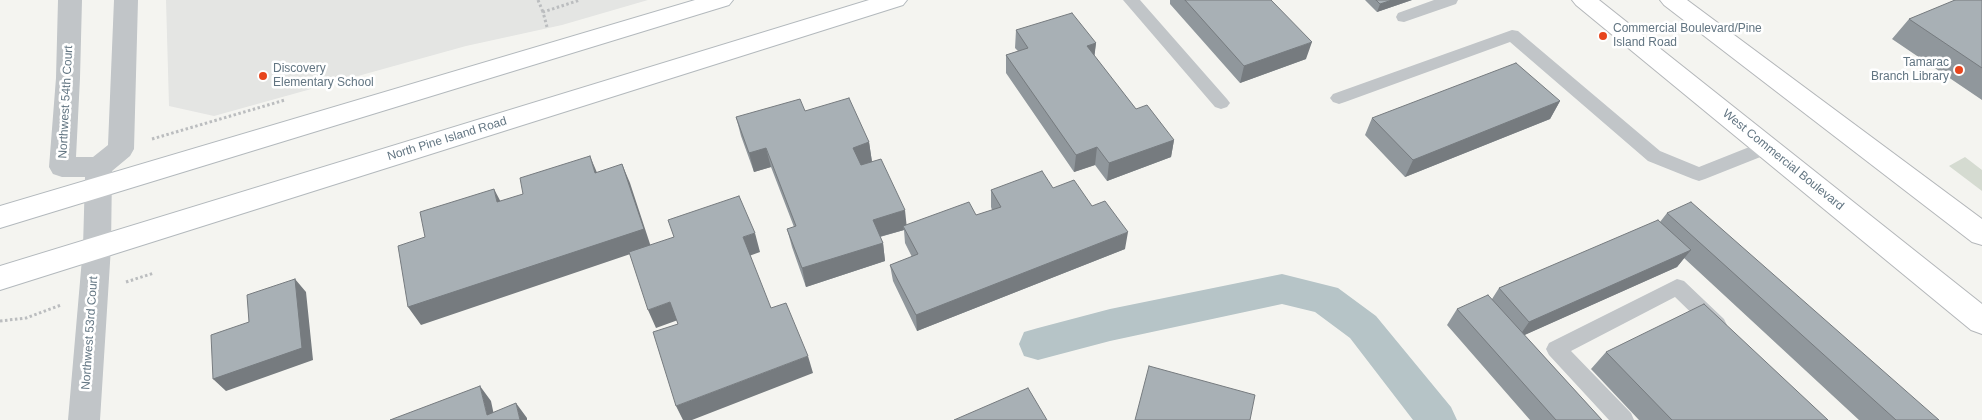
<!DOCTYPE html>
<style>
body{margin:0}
canvas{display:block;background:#f4f4f0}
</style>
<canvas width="1982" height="420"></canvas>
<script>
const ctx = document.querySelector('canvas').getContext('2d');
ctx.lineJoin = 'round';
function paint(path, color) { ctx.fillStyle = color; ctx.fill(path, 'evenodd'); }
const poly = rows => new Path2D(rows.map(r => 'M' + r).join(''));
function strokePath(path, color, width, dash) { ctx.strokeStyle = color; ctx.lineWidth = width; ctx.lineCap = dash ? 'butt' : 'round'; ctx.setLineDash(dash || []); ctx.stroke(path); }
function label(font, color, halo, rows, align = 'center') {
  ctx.font = font + ' Arial,sans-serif'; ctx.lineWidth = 5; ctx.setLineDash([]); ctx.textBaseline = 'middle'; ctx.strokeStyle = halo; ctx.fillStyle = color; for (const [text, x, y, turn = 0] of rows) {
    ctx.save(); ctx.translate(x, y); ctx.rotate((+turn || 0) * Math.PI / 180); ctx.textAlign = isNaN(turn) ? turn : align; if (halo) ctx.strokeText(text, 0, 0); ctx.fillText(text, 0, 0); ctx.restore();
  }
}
paint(poly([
 [166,0,648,0,562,25,466,46,214,116,169,106]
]), '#e4e5e3');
paint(poly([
 [1965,157,1982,170,1982,191,1949,166]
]), '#d5dbd1');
paint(poly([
 [1282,274,1338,288,1376,316,1451,407,1457,420,1413,420,1350,338,1315,312,1282,304,1110,341,1038,360,1024,356,1019,344,1024,332,1038,328,1110,309,1282,274]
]), '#b6c4c7');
const secondary = poly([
 [695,0,733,0,729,5,0,228,0,206,695,0],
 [869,0,907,0,903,5,0,290,0,266,869,0]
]);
const trunk = poly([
 [1572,0,1599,0,1982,304,1982,334,1971,330,1576,5,1572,0],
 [1660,0,1687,0,1982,219,1982,245,1972,242,1664,5,1660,0]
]);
strokePath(secondary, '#b3b9bd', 2);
strokePath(trunk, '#b4b7ba', 2);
strokePath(poly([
 [538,0,543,12],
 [547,27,543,12,580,0],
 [152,139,285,100],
 [126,282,154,273],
 [0,321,26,318,61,305]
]), '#bbbdbf', 3, [2.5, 2.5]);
paint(poly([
 [1123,0,1140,0,1227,99,1230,103,1227,107,1221,109,1215,107,1123,0],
 [1434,0,1458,0,1456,4,1404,22,1398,21,1396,17,1398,13,1434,0],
 [1512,30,1518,31,1660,151,1699,167,1767,140,1773,142,1776,147,1773,152,1705,179,1699,181,1693,179,1648,161,1510,42,1345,102,1339,104,1333,102,1330,98,1333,94,1512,30],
 [1677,279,1684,281,1724,319,1727,325,1724,331,1717,334,1710,331,1675,297,1571,351,1631,413,1634,420,1609,420,1549,355,1546,349,1549,343,1677,279]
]), '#c1c5c8');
paint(poly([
 [58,0,82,0,80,78,76,157,93,157,108,145,114,0,138,0,134,149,130,156,112,171,111,247,100,420,68,420,83,247,85,177,62,177,53,174,49,167,56,78,58,0]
]), '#c1c5c8');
paint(secondary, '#fff');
paint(trunk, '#fff');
paint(poly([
 [1170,0,1271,0,1306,59,1240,83,1170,4],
 [1365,0,1412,0,1377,12],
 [1982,0,1982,100,1892,39,1909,19],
 [1016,30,1096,43,1094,56,1136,109,1174,140,1171,157,1107,181,1095,165,1074,172,1006,73,1006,55,1018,51,1015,48],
 [1560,101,1550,119,1405,177,1365,135,1372,118],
 [805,111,869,142,872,162,906,225,976,215,992,210,991,207,991,190,1053,188,1092,206,1125,249,917,331,893,281,890,265,912,257,905,243,904,230,880,237,883,243,885,261,806,287,792,247,787,229,794,227,771,167,754,172,741,136,736,117],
 [1667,213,1939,420,1859,420,1684,258,1677,267,1524,335,1602,420,1530,420,1447,325,1457,309,1492,299,1499,288,1660,222],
 [1606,352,1828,420,1639,420,1591,369]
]), '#90979c');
paint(poly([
 [1392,0,1412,0,1377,12,1380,4],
 [1312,42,1306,59,1240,83,1244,66],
 [1096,43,1094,60,1087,46],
 [1560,101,1550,119,1405,177,1413,160],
 [1174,140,1171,157,1107,181,1109,163],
 [869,142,872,162,856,167,853,148],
 [1097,147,1095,165,1074,172,1076,155],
 [766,148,771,167,754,172,749,153],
 [590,156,598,175,595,173],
 [622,164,630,183,651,247,421,325,408,307],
 [494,189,504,208,497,202],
 [905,210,907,229,903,226,904,230,875,238,873,220],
 [1128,232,1125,249,917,331,916,315],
 [755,233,760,252,749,256,743,237],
 [883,243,885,261,806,287,802,268],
 [1691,250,1677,267,1518,338,1529,322],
 [295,279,306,292,313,360,226,391,213,379],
 [670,302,678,320,656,328,648,310],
 [808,356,813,373,692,420,683,420,676,406],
 [480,386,491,401,495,420,487,415],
 [516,403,527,418,527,420,520,420]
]), '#767b7f');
const building = poly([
 [1185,0,1271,0,1312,42,1244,66,1185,0],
 [1376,0,1392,0,1380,4,1376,0],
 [1955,0,1982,0,1982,68,1909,19,1955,0],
 [1072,13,1096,43,1087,46,1136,109,1147,105,1174,140,1109,163,1097,147,1076,155,1006,55,1028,48,1016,30,1072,13],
 [1516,63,1560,101,1413,160,1372,118,1516,63],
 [849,98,869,142,853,148,861,165,881,159,905,210,873,220,883,243,802,268,787,229,796,226,766,148,749,153,736,117,800,99,805,111,849,98],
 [590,156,595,173,622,164,644,229,408,307,398,246,425,237,420,212,494,189,497,202,523,194,520,178,590,156],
 [1042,171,1053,188,1074,180,1092,206,1105,201,1128,232,916,315,890,265,918,254,903,226,969,202,976,215,1001,207,991,190,1042,171],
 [739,196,755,233,743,237,771,308,786,303,808,356,676,406,653,332,678,324,670,302,648,310,629,252,674,237,668,220,739,196],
 [1691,202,1939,420,1896,420,1667,213,1691,202],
 [1658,220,1691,250,1529,322,1499,288,1658,220],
 [295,279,302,348,213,379,211,335,249,322,247,295,295,279],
 [1488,295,1602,420,1556,420,1457,309,1488,295],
 [1704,304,1828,420,1672,420,1606,352,1704,304],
 [1149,366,1255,395,1250,420,1135,420,1149,366],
 [480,386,487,415,516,403,520,420,390,420,480,386],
 [1028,388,1047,420,954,420,1028,388]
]);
paint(building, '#a8b0b5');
strokePath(building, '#767b7f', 1);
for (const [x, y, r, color] of [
 [1603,36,5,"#e7451d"],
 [1959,70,5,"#e7451d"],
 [263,76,5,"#e7451d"]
]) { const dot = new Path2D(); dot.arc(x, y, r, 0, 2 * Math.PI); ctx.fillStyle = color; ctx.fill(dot); strokePath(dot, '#fff', 2); }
label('12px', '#627582', '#fff', [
 ["Commercial Boulevard/Pine",1613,29],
 ["Island Road",1613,43],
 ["Tamarac",1949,63,"right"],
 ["Branch Library",1949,77,"right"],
 ["Discovery",273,69],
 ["Elementary School",273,83]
], 'left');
label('12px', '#627582', '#fff', [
 ["Northwest 54th Court",66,102,-87],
 ["North Pine Island Road",447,139,-17],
 ["West Commercial Boulevard",1783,160,39],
 ["Northwest 53rd Court",90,333,-86]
]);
</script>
